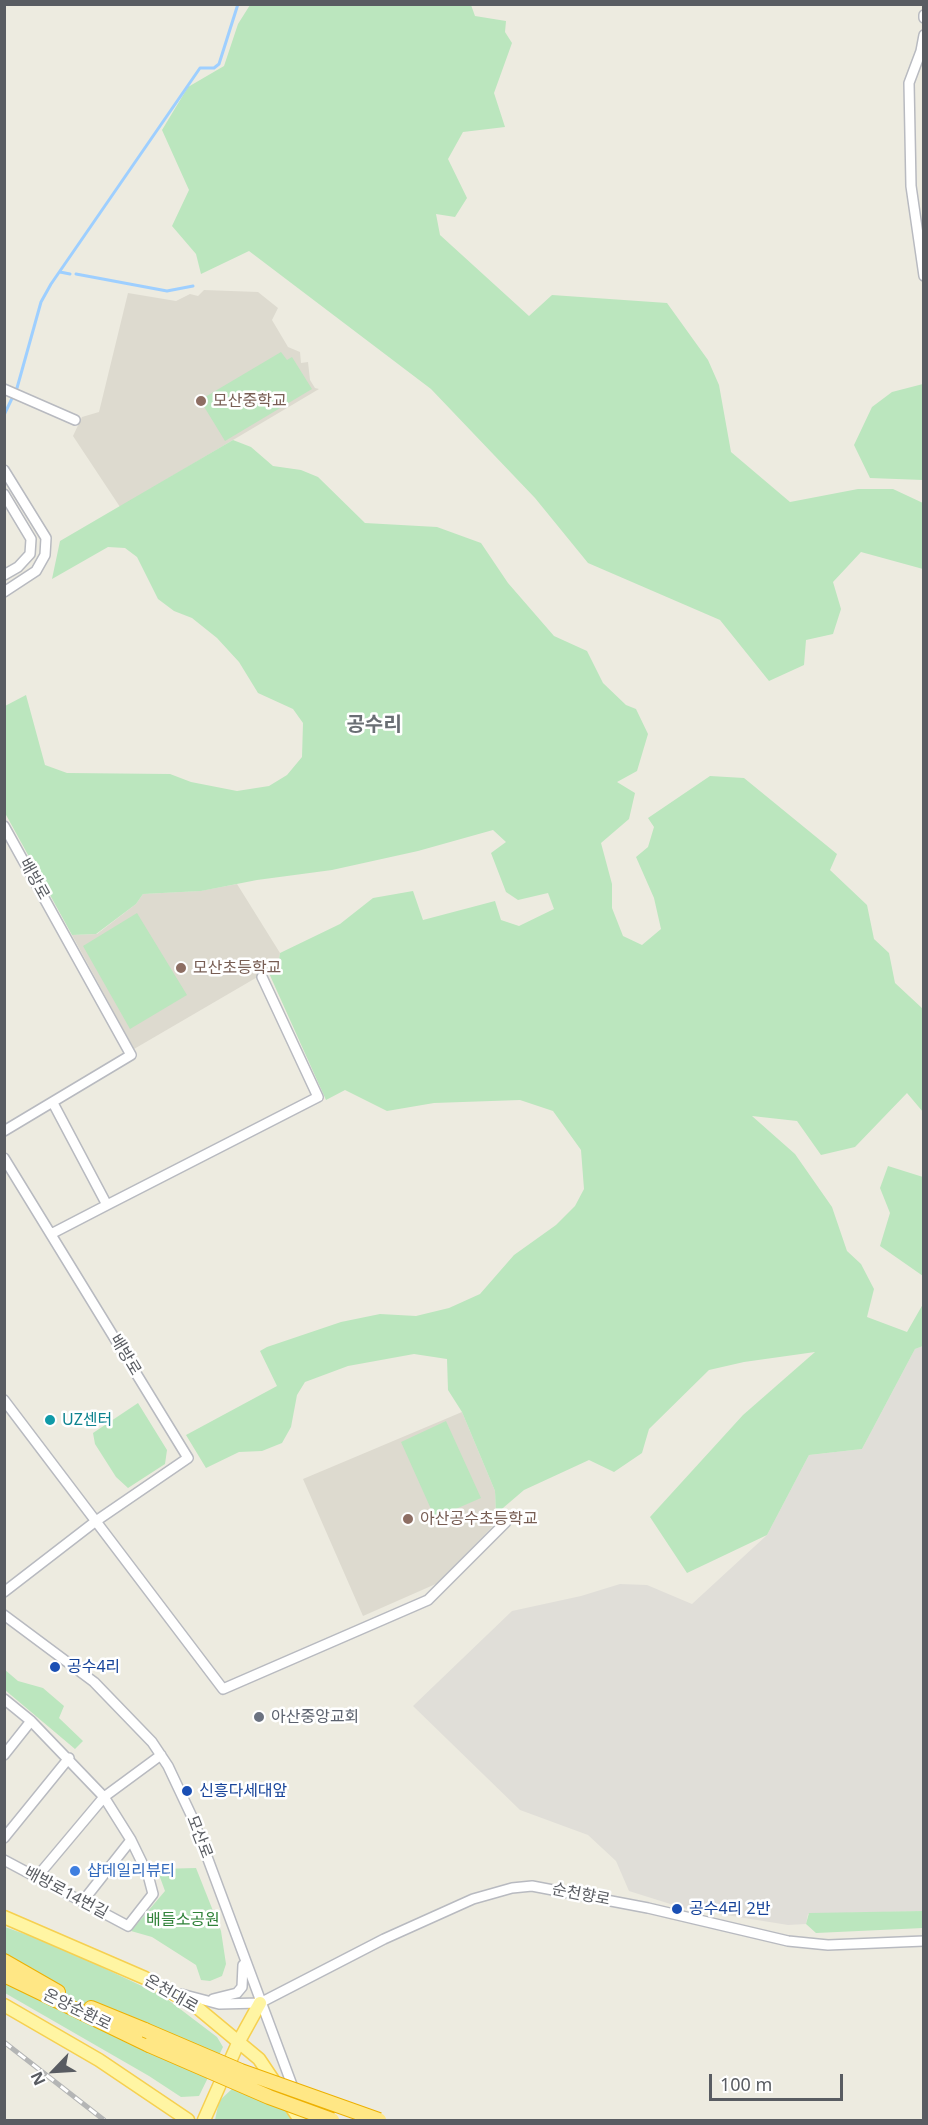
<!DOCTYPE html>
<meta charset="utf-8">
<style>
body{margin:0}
#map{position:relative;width:928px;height:2125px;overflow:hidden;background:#edebe0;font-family:"Noto Sans",sans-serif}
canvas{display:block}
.frame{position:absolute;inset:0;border:6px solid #595c62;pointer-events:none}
.north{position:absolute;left:24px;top:2041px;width:60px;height:60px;-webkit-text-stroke:4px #fff;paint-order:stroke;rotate:245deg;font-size:16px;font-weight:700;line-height:24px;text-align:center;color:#595c62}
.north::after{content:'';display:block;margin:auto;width:21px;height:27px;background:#595c62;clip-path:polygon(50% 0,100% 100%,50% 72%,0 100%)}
.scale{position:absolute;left:709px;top:2074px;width:134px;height:27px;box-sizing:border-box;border:3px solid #595c62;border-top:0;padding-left:8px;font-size:18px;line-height:21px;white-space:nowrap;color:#595c62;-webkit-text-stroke:4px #fff;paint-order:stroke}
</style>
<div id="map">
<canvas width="928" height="2125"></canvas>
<div class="frame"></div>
<div class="north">N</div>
<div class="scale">100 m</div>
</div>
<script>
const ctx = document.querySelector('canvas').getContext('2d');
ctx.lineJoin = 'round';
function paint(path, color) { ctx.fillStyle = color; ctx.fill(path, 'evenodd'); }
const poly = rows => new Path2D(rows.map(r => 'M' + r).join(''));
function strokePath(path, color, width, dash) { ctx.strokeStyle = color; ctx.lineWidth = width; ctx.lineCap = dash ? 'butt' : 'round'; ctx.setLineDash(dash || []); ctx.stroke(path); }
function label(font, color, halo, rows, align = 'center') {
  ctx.font = font + ' "Noto Sans","Noto Sans KR",sans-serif'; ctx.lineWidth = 5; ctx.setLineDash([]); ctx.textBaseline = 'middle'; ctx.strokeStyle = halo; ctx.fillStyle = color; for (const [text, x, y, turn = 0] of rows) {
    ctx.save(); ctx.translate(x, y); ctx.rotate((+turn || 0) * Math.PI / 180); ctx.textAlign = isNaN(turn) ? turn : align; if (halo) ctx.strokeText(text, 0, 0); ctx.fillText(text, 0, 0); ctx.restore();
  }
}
paint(poly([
 [923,1346,923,1911,808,1914,806,1924,788,1925,683,1908,629,1891,616,1861,588,1835,520,1810,413,1706,512,1611,581,1596,620,1584,647,1585,692,1604,767,1535,809,1455,862,1449,915,1349]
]), '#e0ded8');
paint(poly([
 [204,290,258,292,278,308,272,320,288,347,300,352,301,363,308,362,310,380,315,388,319,389,120,507,73,436,82,417,99,412,128,293,176,301,190,294,198,296],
 [237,884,280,953,278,965,134,1049,72,935,97,934,136,904,143,894,200,891],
 [462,1412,495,1491,496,1514,494,1525,438,1583,363,1616,303,1479]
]), '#dddacf');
paint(poly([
 [250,5,471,5,475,16,506,21,505,32,512,43,494,93,505,127,463,132,448,159,467,198,455,217,436,214,440,235,529,316,552,295,667,303,708,360,719,385,731,452,790,502,858,489,893,489,923,503,923,569,861,552,833,582,841,609,833,634,806,640,804,665,769,681,720,620,588,563,535,498,431,389,249,251,201,274,196,254,172,226,189,190,162,130,188,87,224,66,238,24],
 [281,352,287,360,292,357,312,389,225,441,200,400],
 [923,384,923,480,870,478,854,445,872,407,892,392],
 [233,440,251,447,273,466,301,470,318,477,365,523,437,527,481,543,508,583,554,636,587,651,603,683,626,705,636,709,648,734,637,771,617,782,635,793,629,819,601,843,612,884,612,908,623,936,642,945,661,929,654,898,636,857,648,847,654,827,648,818,710,776,744,778,837,854,830,870,867,905,874,939,889,953,895,983,923,1009,923,1112,907,1093,855,1147,821,1155,797,1121,752,1116,795,1154,832,1207,847,1251,861,1264,874,1289,867,1317,907,1332,923,1304,923,1346,915,1349,862,1449,809,1455,767,1535,687,1573,650,1517,743,1415,815,1352,744,1362,709,1370,649,1429,642,1453,614,1472,589,1460,524,1490,496,1514,495,1491,462,1412,448,1390,447,1359,414,1354,348,1366,305,1382,297,1395,291,1427,282,1443,262,1451,239,1452,206,1468,186,1435,277,1386,260,1351,267,1347,341,1322,380,1314,416,1316,449,1308,480,1294,514,1255,556,1225,575,1206,584,1189,581,1150,553,1111,520,1100,434,1103,387,1111,345,1090,326,1100,268,971,278,965,280,953,340,924,373,898,413,891,423,920,495,901,501,920,519,926,554,909,548,893,518,900,506,892,491,853,506,842,493,830,418,851,332,870,257,880,201,891,143,894,136,904,96,934,72,935,5,813,5,706,26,695,45,765,67,773,170,774,191,782,237,791,269,786,287,775,302,757,303,723,293,709,258,693,239,662,217,638,192,618,174,611,158,599,137,557,125,548,108,547,52,579,60,541],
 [137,913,187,995,130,1029,83,946],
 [888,1166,923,1177,923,1276,880,1246,890,1213,880,1188],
 [138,1403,167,1450,165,1464,128,1488,116,1477,95,1444,93,1433],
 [446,1421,481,1498,435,1518,401,1442],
 [4,1669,18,1681,43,1688,64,1706,59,1718,83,1741,75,1749,5,1690],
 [196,1868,221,1931,226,1964,222,1976,210,1981,201,1980,196,1965,152,1937,131,1931,165,1891,157,1869],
 [923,1911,923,1928,816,1933,806,1924,809,1913],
 [5,1927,53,1944,163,1996,217,2037,223,2047,199,2096,181,2097,149,2076,5,1993],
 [247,2075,267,2078,292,2120,215,2120,219,2101]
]), '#bbe6be');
strokePath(poly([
 [60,272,70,274],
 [76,274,167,291,193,286],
 [4,415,17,388,41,302,51,284,200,68,214,68,219,64,238,4]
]), '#9ecfff', 3);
const minor = poly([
 [924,15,924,18],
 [924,35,921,51,909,83,911,186,924,276],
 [4,389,75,420],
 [4,470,46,538,45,555,36,571,4,592],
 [4,494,31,539,30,554,18,567,4,575],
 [4,826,131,1055,4,1131],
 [53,1103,107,1205,318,1097,262,977],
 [4,1158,188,1458,96,1521,4,1592],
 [51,1234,107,1205],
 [4,1400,223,1689,428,1600,506,1522],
 [4,1615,94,1682,152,1742,168,1766,193,1819,295,2093],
 [4,1699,31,1721,104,1797,131,1840,148,1875,153,1894,128,1926,4,1860],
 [4,1755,31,1721],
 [4,1838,69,1758],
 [36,1878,104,1797,161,1755],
 [83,1901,131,1840],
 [181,1994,219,2004,260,2003,384,1939,473,1899,512,1888,532,1886,648,1908,788,1941,828,1945,924,1941],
 [213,1999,237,1993,242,1987,243,1965]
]);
const major = poly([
 [4,1917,145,1978,194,2005,259,2059,300,2120],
 [4,2005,99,2060,188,2120],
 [204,2120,239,2041,260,2003]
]);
const highway = poly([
 [4,1961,58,1992],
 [4,1975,149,2045],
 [91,2008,145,2030]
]);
strokePath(minor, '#b8bac0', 12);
strokePath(major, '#f6d050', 15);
strokePath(highway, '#edb000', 16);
strokePath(minor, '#fff', 9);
strokePath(major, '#fff5a3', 12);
strokePath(highway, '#ffe785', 14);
const rail = poly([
 [4,2042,104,2120]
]);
strokePath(rail, '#b4b5b5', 5);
strokePath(rail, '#fff', 3, [9]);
const highwayBridge = poly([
 [145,2030,241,2071,379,2120],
 [149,2045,269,2097,332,2120]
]);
strokePath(highwayBridge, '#edb000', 16, []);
strokePath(highwayBridge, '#ffe785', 14);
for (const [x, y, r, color] of [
 [201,401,6,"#8d6e63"],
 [181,968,6,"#8d6e63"],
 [50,1420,6,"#0f9aa8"],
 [408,1519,6,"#8d6e63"],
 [55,1667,6,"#1a4fb4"],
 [259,1717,6,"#6b7280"],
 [187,1791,6,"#1a4fb4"],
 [75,1871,6,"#3f7fe0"],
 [677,1909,6,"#1a4fb4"]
]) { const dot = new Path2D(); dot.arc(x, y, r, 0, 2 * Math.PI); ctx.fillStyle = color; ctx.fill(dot); strokePath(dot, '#fff', 2); }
label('16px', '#785e54', '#fff', [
 ["모산중학교",213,401],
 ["모산초등학교",193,968],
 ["아산공수초등학교",420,1519]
], 'left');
label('16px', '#595c62', '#fff', [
 ["배방로",34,879,61],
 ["배방로",125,1355,59],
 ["모산로",199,1837,69],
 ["배방로14번길",66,1893,28],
 ["순천향로",581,1895,11],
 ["온천대로",171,1994,30],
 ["온양순환로",77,2010,26]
]);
label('16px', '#0d838f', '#fff', [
 ["UZ센터",62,1420]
], 'left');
label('16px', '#164399', '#fff', [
 ["공수4리",67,1667],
 ["신흥다세대앞",199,1791],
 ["공수4리 2반",689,1909]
], 'left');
label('16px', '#5b616d', '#fff', [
 ["아산중앙교회",271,1717]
], 'left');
label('16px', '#366cbe', '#fff', [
 ["샵데일리뷰티",87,1871]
], 'left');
label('16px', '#308239', '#fff', [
 ["배들소공원",183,1920]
]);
label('bold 20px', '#6a6e74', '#fff', [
 ["공수리",374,725]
]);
</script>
